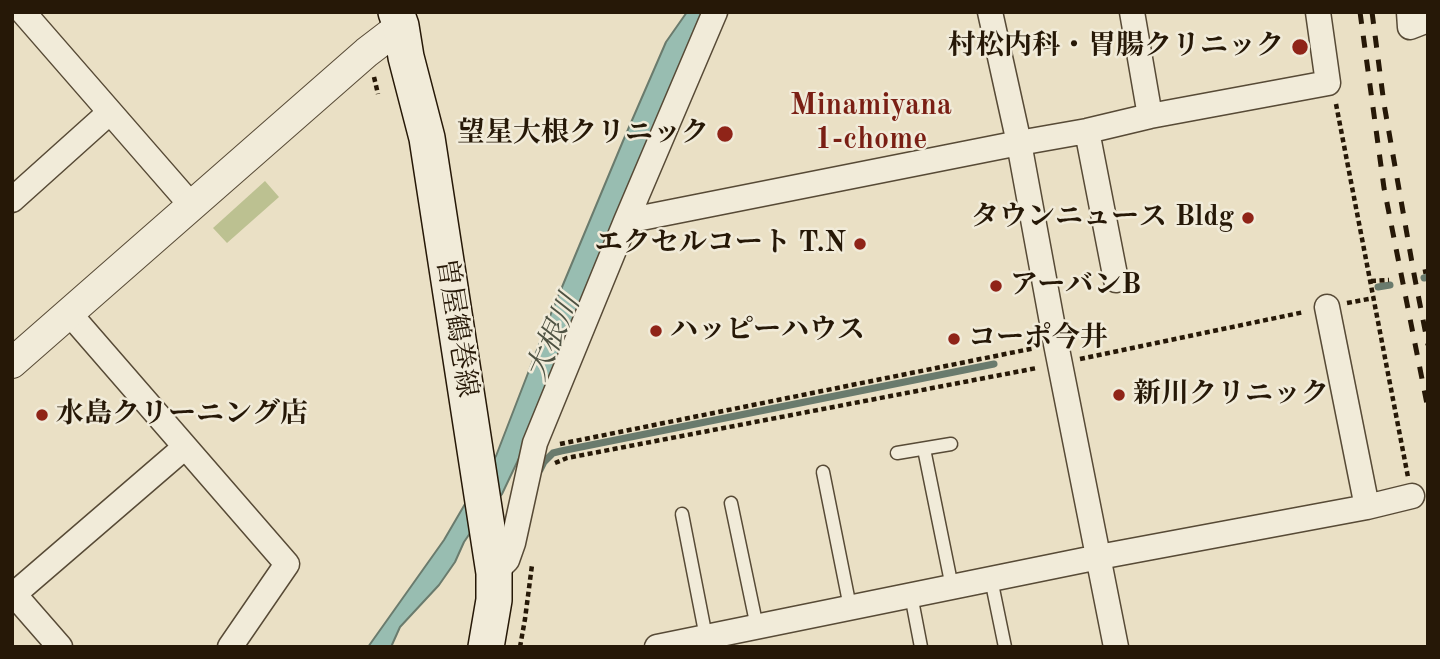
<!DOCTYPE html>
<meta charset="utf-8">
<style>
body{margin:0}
#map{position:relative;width:1440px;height:659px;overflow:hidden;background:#eae0c5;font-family:"Old Standard TT",serif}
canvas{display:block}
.frame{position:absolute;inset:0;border:14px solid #261807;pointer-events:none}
</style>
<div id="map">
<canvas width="1440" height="659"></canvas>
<div class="frame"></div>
</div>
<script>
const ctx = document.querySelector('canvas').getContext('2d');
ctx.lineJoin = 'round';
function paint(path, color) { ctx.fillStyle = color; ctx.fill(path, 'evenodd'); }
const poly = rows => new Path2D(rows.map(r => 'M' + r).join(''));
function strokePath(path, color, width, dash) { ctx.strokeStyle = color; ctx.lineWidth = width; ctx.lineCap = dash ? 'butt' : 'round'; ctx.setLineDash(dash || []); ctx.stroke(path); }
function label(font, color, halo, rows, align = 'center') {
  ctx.font = font + ' "Old Standard TT","Noto Serif JP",serif'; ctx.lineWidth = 5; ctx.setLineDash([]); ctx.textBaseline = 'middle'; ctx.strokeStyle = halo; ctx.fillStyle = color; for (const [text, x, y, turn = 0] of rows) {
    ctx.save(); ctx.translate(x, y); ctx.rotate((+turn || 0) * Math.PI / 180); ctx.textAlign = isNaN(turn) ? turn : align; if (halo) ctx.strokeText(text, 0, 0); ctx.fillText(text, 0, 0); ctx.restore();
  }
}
paint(poly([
 [265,181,279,197,227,243,213,228]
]), '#bcc191');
const water = poly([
 [687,12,704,12,530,435,502,494,481,517,464,542,455,562,439,585,400,627,391,647,368,647,444,540,465,504,496,456,552,311,623,141,666,42,687,12]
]);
paint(water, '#98bdb1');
strokePath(water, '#6a7b6d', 2);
strokePath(poly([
 [1424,278,1428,277],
 [1378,287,1390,285],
 [540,470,544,462,553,453,561,451,994,364]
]), '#6a7b6d', 7);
const service = poly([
 [924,449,952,587],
 [897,453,951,444],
 [823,472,850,607],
 [731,503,757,627],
 [682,514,706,637],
 [991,579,1005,647],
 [911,595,921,647]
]);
const minor = poly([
 [23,12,192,206],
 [990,12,1019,143,1056,344,1116,647],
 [1132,12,1150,116],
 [1409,12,1410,27,1428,20],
 [1087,131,1116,280],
 [12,200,110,112],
 [626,221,1019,143,1087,131,1150,116,1328,83,1318,12],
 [1327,307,1367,507],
 [69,313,287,564,230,647],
 [494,573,507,560,513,543,535,443,626,221,715,12],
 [12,592,60,647],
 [12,596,185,447],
 [657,647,1099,557,1367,507,1412,496]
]);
const tertiary = poly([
 [12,363,367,52,401,26]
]);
const secondary = poly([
 [396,12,401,26,406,57,427,138,494,573,494,600,486,647]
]);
strokePath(service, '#574a36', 15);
strokePath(minor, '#574a36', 27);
strokePath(tertiary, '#574a36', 32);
strokePath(secondary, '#261807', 38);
strokePath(poly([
 [374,77,378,94],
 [1336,104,1408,477],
 [1423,272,1428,271],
 [1371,281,1389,280],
 [1347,303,1374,298],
 [1080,359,1304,312],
 [560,444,1035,348],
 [555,463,567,458,1037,368],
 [520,647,525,619,532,565]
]), '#261807', 4.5, [5, 3.5]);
strokePath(service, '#f1ebd9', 12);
strokePath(minor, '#f1ebd9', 24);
strokePath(tertiary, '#f1ebd9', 30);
strokePath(secondary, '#f1ebd9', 35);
strokePath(poly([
 [1360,12,1384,188,1428,409],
 [1372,12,1384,104,1414,274,1428,345]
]), '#261807', 5, [12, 12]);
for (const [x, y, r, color] of [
 [1300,47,9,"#8f2418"],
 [725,134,9,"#8f2418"],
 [1248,218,7,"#8f2418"],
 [860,244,7,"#8f2418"],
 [996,286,7,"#8f2418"],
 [656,331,7,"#8f2418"],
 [954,339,7,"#8f2418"],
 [1119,395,7,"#8f2418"],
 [42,415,7,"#8f2418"]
]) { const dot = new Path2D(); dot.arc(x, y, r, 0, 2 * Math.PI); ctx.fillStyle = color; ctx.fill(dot); strokePath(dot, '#f1ebd9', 2.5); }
label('bold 28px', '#261807', '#f1ebd9', [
 ["村松内科・胃腸クリニック",1284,47,"right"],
 ["望星大根クリニック",709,134,"right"],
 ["タウンニュース Bldg",1234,218,"right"],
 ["エクセルコート T.N",846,244,"right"],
 ["アーバンB",1010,286],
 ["ハッピーハウス",670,331],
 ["コーポ今井",968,339],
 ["新川クリニック",1133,395],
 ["水島クリーニング店",56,415]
], 'left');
label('28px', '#261807', '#f1ebd9', [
 ["曽屋鶴巻線",456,328,81]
]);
label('bold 30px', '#7a1f14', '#f1ebd9', [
 ["Minamiyana",871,106],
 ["1-chome",871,140]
]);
label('italic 30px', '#4e5242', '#f1ebd9', [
 ["大根川",554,338,-66]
]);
</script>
